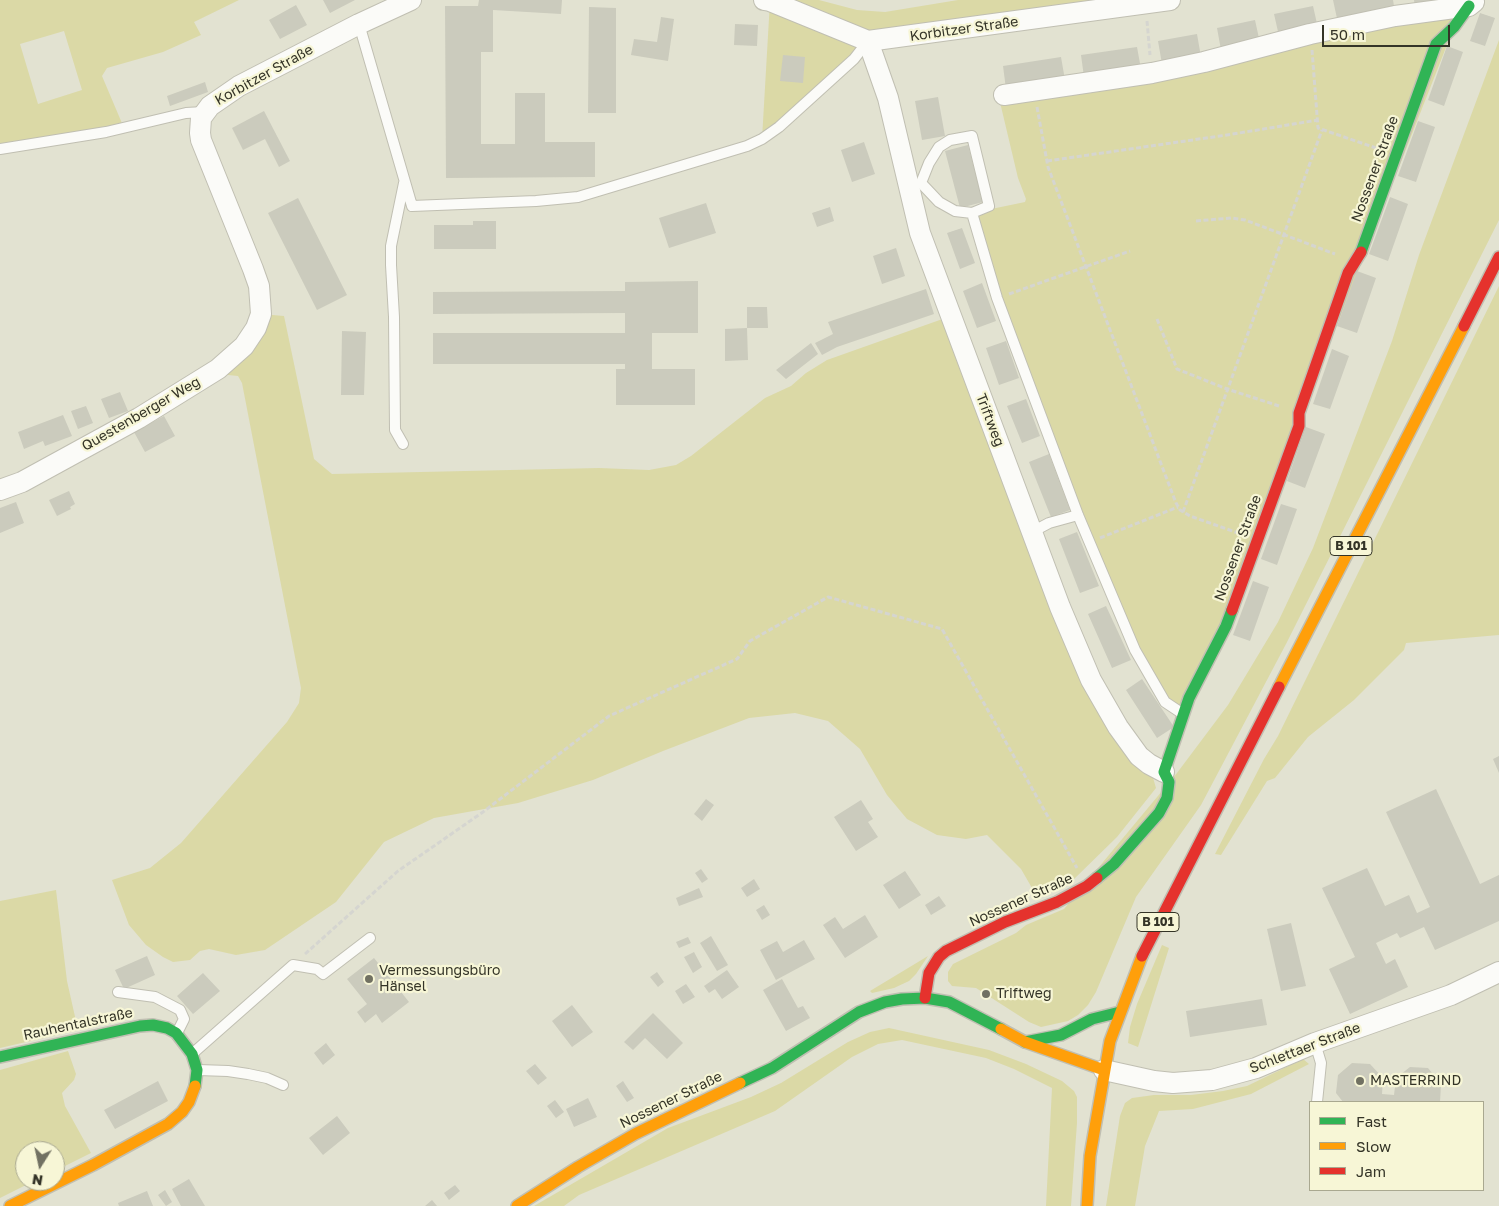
<!DOCTYPE html>
<meta charset="utf-8">
<style>
body{margin:0}
#map{position:relative;width:1499px;height:1206px;overflow:hidden;background:#e2e2d1;font-family:"Golos Text",sans-serif}
canvas{display:block}
.legend{position:absolute;left:1309px;top:1101px;width:175px;height:90px;box-sizing:border-box;background:#f7f6d6;border:1px solid #a9a890;margin:0;padding:6px 9px;list-style:none;font-size:15px;color:#343427}
.legend li{display:flex;align-items:center;gap:10px;height:25px}
.legend b{width:25px;border:1px solid #a9a890}
.north{position:absolute;left:15px;top:1141px;width:50px;height:50px;box-sizing:border-box;background:#f7f6d6;border:1px solid #a9a890;border-radius:50%;rotate:190deg;font-size:14px;font-weight:700;line-height:20px;text-align:center;color:#343427}
.north::after{content:'';display:block;margin:auto;width:18px;height:22px;background:#717162;clip-path:polygon(50% 0,100% 100%,50% 72%,0 100%)}
.scale{position:absolute;left:1322px;top:25px;width:128px;height:22px;box-sizing:border-box;border:2px solid #343427;border-top:0;padding-left:6px;font-size:15px;line-height:18px;white-space:nowrap;color:#343427;-webkit-text-stroke:4px #f7f6d6;paint-order:stroke}
</style>
<div id="map">
<canvas width="1499" height="1206"></canvas>
<ul class="legend">
<li><b style="height:6px;background:#30b455"></b>Fast</li>
<li><b style="height:6px;background:#ff9f0a"></b>Slow</li>
<li><b style="height:6px;background:#e5322d"></b>Jam</li>
</ul>
<div class="north">N</div>
<div class="scale">50 m</div>
</div>
<script>
const ctx = document.querySelector('canvas').getContext('2d');
ctx.lineJoin = 'round';
function paint(path, color) { ctx.fillStyle = color; ctx.fill(path, 'evenodd'); }
const poly = rows => new Path2D(rows.map(r => 'M' + r).join(''));
function strokePath(path, color, width, dash) { ctx.strokeStyle = color; ctx.lineWidth = width; ctx.lineCap = dash ? 'butt' : 'round'; ctx.setLineDash(dash || []); ctx.stroke(path); }
function label(font, color, halo, rows, align = 'center') {
  ctx.font = font + ' "Golos Text",sans-serif'; ctx.lineWidth = 4.5; ctx.setLineDash([]); ctx.textBaseline = 'middle'; ctx.strokeStyle = halo; ctx.fillStyle = color; for (const [text, x, y, turn = 0] of rows) {
    ctx.save(); ctx.translate(x, y); ctx.rotate((+turn || 0) * Math.PI / 180); ctx.textAlign = isNaN(turn) ? turn : align; if (halo) ctx.strokeText(text, 0, 0); ctx.fillText(text, 0, 0); ctx.restore();
  }
}
paint(poly([
 [0,0,239,0,194,22,201,35,163,52,107,68,102,76,124,128,0,149],
 [64,31,82,90,38,104,20,44],
 [764,0,819,0,857,10,885,12,958,0,1132,0,868,41,762,139,770,1],
 [1469,6,1454,27,1184,715,1165,702,1144,668,1078,515,972,213,1025,202,1026,199,1018,178,999,98],
 [1499,40,1499,220,1286,644,1201,805,1136,897,1096,992,1088,1005,1078,1015,1068,1021,1041,1027,1029,1022,976,988,952,986,948,981,948,972,953,964,1016,933,1026,925,1064,909,1177,773,1228,705,1278,622,1313,548,1392,341,1419,255],
 [1499,286,1499,635,1406,643,1404,650,1354,700,1308,737,1275,778,1267,781,1221,855,1215,854,1264,759,1278,736],
 [261,314,284,316,314,459,332,474,599,468,649,470,676,465,691,456,765,398,791,386,806,373,827,360,951,316,1060,607,1149,764,1156,788,1117,837,1072,881,1039,895,1032,888,1021,869,987,835,966,839,937,835,907,819,887,795,860,749,828,721,795,713,749,718,663,751,593,780,518,803,434,818,384,842,336,902,265,950,236,955,209,949,200,951,190,960,173,962,163,957,146,945,129,925,112,880,150,868,181,843,287,722,299,703,301,688,242,383,238,376,228,375,217,378],
 [56,890,67,981,78,1030,0,1048,0,901],
 [1162,945,1169,948,1138,1047,1128,1043,1130,1027,1137,1004],
 [928,956,916,974,909,981,894,988,872,993,870,991],
 [889,1028,989,1050,1026,1064,1062,1081,1074,1091,1077,1097,1077,1123,1071,1206,1046,1206,1052,1088,1014,1069,986,1058,902,1040,878,1044,852,1057,775,1111,579,1195,564,1206,534,1206,668,1128,751,1097,781,1083,848,1042,870,1032],
 [68,1051,76,1074,74,1080,62,1093,65,1106,91,1153,55,1171,55,1151,25,1151,25,1181,34,1181,0,1198,0,1070],
 [1303,1059,1309,1064,1251,1094,1193,1109,1159,1111,1145,1146,1135,1206,1106,1206,1120,1116,1125,1103,1132,1098,1154,1095,1191,1095,1223,1091,1247,1086]
]), '#dbd9a6');
paint(poly([
 [323,0,355,0,330,13],
 [479,0,562,0,561,14,493,10,493,52,481,52,481,144,515,144,515,93,545,93,545,142,595,142,595,177,446,178,445,6,478,6],
 [1333,0,1393,0,1395,12,1338,23],
 [1414,0,1459,0,1415,8],
 [296,5,307,25,280,39,269,20],
 [1313,6,1318,28,1279,36,1274,14],
 [589,7,616,8,616,113,588,113],
 [1480,13,1495,18,1485,46,1470,41],
 [661,17,674,19,668,61,631,55,634,39,657,42],
 [1255,20,1260,43,1221,50,1217,28],
 [735,24,758,25,757,46,734,45],
 [1197,34,1201,57,1162,64,1158,41],
 [1447,46,1463,52,1444,106,1428,100],
 [1137,47,1141,69,1084,77,1081,55],
 [783,55,805,57,803,83,780,81],
 [1061,57,1065,80,1006,89,1003,66],
 [205,82,208,92,170,106,167,96],
 [938,97,945,136,922,140,915,101],
 [264,111,290,161,279,167,265,139,243,150,232,128],
 [1418,121,1435,127,1416,182,1398,176],
 [864,142,875,174,852,182,841,150],
 [968,145,983,202,960,208,945,151],
 [1390,197,1408,204,1388,261,1369,254],
 [298,198,347,295,317,310,268,213],
 [706,203,716,233,669,248,659,218],
 [830,207,834,221,817,227,812,213],
 [473,221,496,221,496,249,434,249,434,225,473,225],
 [962,228,975,263,960,269,947,233],
 [896,248,905,276,882,284,873,256],
 [1357,271,1376,278,1357,333,1337,326],
 [698,281,698,333,652,333,652,369,695,369,695,405,616,405,616,369,625,369,625,364,433,364,433,333,625,333,625,313,433,314,433,292,625,291,625,282],
 [982,283,996,321,977,328,963,291],
 [926,289,934,314,837,347,822,355,815,343,833,334,828,322],
 [747,307,767,307,768,328,747,328,748,360,725,361,725,329,747,328],
 [342,331,366,332,364,395,341,395],
 [1006,341,1019,378,999,385,986,348],
 [811,343,818,354,786,379,776,370],
 [1332,349,1349,356,1330,409,1313,404],
 [120,392,128,411,109,418,101,399],
 [1026,399,1040,436,1022,443,1007,406],
 [86,406,93,423,78,429,71,411],
 [63,415,72,436,45,446,43,441,24,449,18,432],
 [164,416,175,436,145,452,134,432],
 [1306,427,1325,434,1305,488,1287,481],
 [1049,454,1070,510,1051,517,1029,462],
 [69,491,75,504,70,507,71,509,57,516,49,500],
 [16,502,24,523,0,533,0,508],
 [1281,504,1297,509,1277,565,1261,559],
 [1077,532,1099,586,1080,593,1059,539],
 [1253,581,1269,587,1250,641,1233,635],
 [1106,606,1131,660,1112,668,1088,614],
 [1142,679,1174,727,1157,738,1126,690],
 [1499,756,1499,773,1493,759],
 [1436,789,1480,884,1499,875,1499,921,1435,950,1424,927,1400,938,1397,933,1376,943,1386,964,1395,959,1408,987,1350,1014,1329,969,1355,957,1322,888,1367,868,1385,906,1409,895,1417,913,1430,907,1386,812],
 [706,799,714,805,702,821,694,814],
 [861,800,873,819,868,822,878,837,856,851,834,817],
 [701,869,708,879,702,883,695,873],
 [905,871,921,895,899,909,883,885],
 [754,879,760,889,747,897,741,888],
 [699,888,703,897,679,906,676,898],
 [939,896,946,906,931,915,925,905],
 [764,905,770,915,762,920,756,910],
 [865,915,878,937,845,958,823,925,835,917,843,929],
 [1291,923,1306,986,1281,991,1267,929],
 [711,936,728,965,717,971,700,943],
 [688,937,691,943,679,948,676,942],
 [804,940,815,959,776,980,760,950,777,941,783,952],
 [694,952,702,967,693,973,684,957],
 [147,956,155,975,124,989,115,970],
 [374,958,409,1002,382,1023,376,1014,365,1023,357,1012,367,1004,347,979],
 [727,970,739,987,722,999,715,989,709,993,704,986],
 [657,972,664,982,658,987,650,977],
 [203,973,220,991,193,1014,177,996],
 [782,979,798,1008,803,1006,810,1018,786,1031,763,990],
 [686,984,695,997,683,1004,675,991],
 [1262,999,1267,1025,1190,1037,1186,1011],
 [572,1005,593,1032,572,1047,552,1021],
 [653,1013,683,1043,667,1059,645,1038,633,1050,624,1042],
 [326,1043,335,1055,323,1065,314,1053],
 [1352,1063,1370,1064,1383,1078,1382,1094,1394,1095,1396,1078,1410,1067,1428,1068,1441,1084,1440,1102,1343,1102,1336,1093,1338,1075],
 [535,1064,547,1078,538,1085,526,1071],
 [158,1081,168,1101,115,1129,104,1110],
 [623,1081,634,1098,627,1102,616,1086],
 [588,1098,597,1117,574,1127,566,1109],
 [555,1100,564,1112,556,1118,547,1106],
 [337,1116,350,1133,323,1155,309,1138],
 [189,1179,205,1206,181,1206,172,1189],
 [455,1185,460,1191,449,1200,444,1193],
 [165,1190,172,1202,166,1206,158,1195],
 [147,1191,153,1206,119,1206,118,1203],
 [432,1200,437,1206,425,1206]
]), '#cbcbbd');
const lane = poly([
 [359,24,412,206,536,201,578,197,747,146,762,139,779,127,854,59,868,41],
 [972,136,989,206,972,213,955,211,939,202,921,183,929,163,939,147,950,140,972,136],
 [0,149,106,132,186,113,204,112],
 [972,213,997,298,1078,515,1135,650,1165,702,1183,714],
 [403,444,395,430,394,317,391,265,391,246,404,183],
 [1032,532,1049,523,1078,515],
 [118,992,155,997,180,1010,184,1019,177,1033],
 [1315,1043,1321,1063,1317,1102],
 [192,1054,293,965,317,969,323,974,370,938],
 [198,1070,228,1071,248,1074,267,1078,283,1085]
]);
const street = poly([
 [764,0,770,1,868,41,1170,0],
 [868,41,888,98,920,233,1060,607,1091,680,1118,727,1139,756,1149,764,1164,772],
 [1004,95,1152,73,1204,62,1310,34,1395,16,1469,6,1474,2],
 [0,490,22,482,139,418,218,369,244,346,256,328,261,314,259,286,253,269,201,140,200,133,201,118,210,106,239,86,359,24,411,0],
 [1104,1070,1154,1081,1173,1083,1212,1080,1256,1068,1315,1043,1451,995,1499,972]
]);
const fast = poly([
 [1361,252,1436,44,1454,27,1469,6],
 [1097,878,1114,864,1159,813,1167,798,1169,782,1164,772,1189,698,1226,626,1232,610],
 [1025,1042,1061,1035,1092,1019,1120,1012],
 [0,1057,140,1026,153,1025,167,1028,176,1033,192,1054,197,1070,195,1086],
 [740,1083,772,1068,859,1012,885,1002,902,999,925,998,949,1002,1001,1029]
]);
const slow = poly([
 [1279,687,1464,326],
 [1001,1029,1025,1042,1104,1070],
 [10,1206,93,1165,168,1124,182,1112,189,1102,195,1086],
 [517,1206,578,1167,635,1134,740,1083],
 [1087,1206,1090,1156,1110,1041,1142,956]
]);
const jam = poly([
 [1464,326,1499,257],
 [1232,610,1299,426,1299,413,1348,273,1361,252],
 [1142,956,1279,687],
 [925,998,929,973,939,957,946,951,1005,922,1057,902,1087,886,1097,878]
]);
strokePath(lane, '#c0bfb2', 12);
strokePath(street, '#c0bfb2', 22);
strokePath(fast, '#c0bfb2', 14);
strokePath(slow, '#c0bfb2', 14);
strokePath(jam, '#c0bfb2', 14);
strokePath(poly([
 [1147,21,1150,55],
 [1312,50,1318,128,1376,148],
 [1037,107,1048,167,1176,503,1180,510,1190,516,1238,533],
 [1047,161,1227,135,1318,120],
 [1196,221,1231,218,1245,220,1335,254],
 [1009,294,1130,251],
 [1157,319,1177,369,1227,389,1279,406],
 [1183,512,1322,130],
 [1100,538,1178,507],
 [305,954,398,871,483,812,609,716,737,659,750,641,828,597,942,629,1077,868]
]), '#d5d5d0', 3, [5, 2.5]);
strokePath(lane, '#fbfbf8', 10);
strokePath(street, '#fbfbf8', 20);
strokePath(fast, '#30b455', 11);
strokePath(slow, '#ff9f0a', 11);
strokePath(jam, '#e5322d', 11);
for (const [x, y, r, color] of [
 [369,979,5,"#717162"],
 [986,994,5,"#717162"],
 [1360,1081,5,"#717162"]
]) { const dot = new Path2D(); dot.arc(x, y, r, 0, 2 * Math.PI); ctx.fillStyle = color; ctx.fill(dot); strokePath(dot, '#f7f6d6', 2); }
for (const [x, y, w] of [
 [1351,546,42],
 [1158,922,42]
]) { const box = new Path2D(); box.roundRect(x - w / 2, y - 9.5, w, 19, 4); ctx.fillStyle = '#f7f6d6'; ctx.fill(box); strokePath(box, '#343427', 1); }
label('bold 12px', '#343427', null, [
 ["B 101",1351,546],
 ["B 101",1158,922]
]);
label('14px', '#343427', '#f7f6d6', [
 ["Korbitzer Straße",964,29,-8],
 ["Korbitzer Straße",264,75,-29],
 ["Nossener Straße",1375,169,-70],
 ["Questenberger Weg",141,414,-30],
 ["Triftweg",990,420,69],
 ["Nossener Straße",1238,548,-70],
 ["Nossener Straße",1021,900,-24],
 ["Rauhentalstraße",78,1024,-12],
 ["Schlettaer Straße",1305,1048,-21],
 ["Nossener Straße",671,1100,-26]
]);
label('14px', '#343427', '#f7f6d6', [
 ["Vermessungsbüro",379,971],
 ["Hänsel",379,987],
 ["Triftweg",996,994],
 ["MASTERRIND",1370,1081]
], 'left');
</script>
